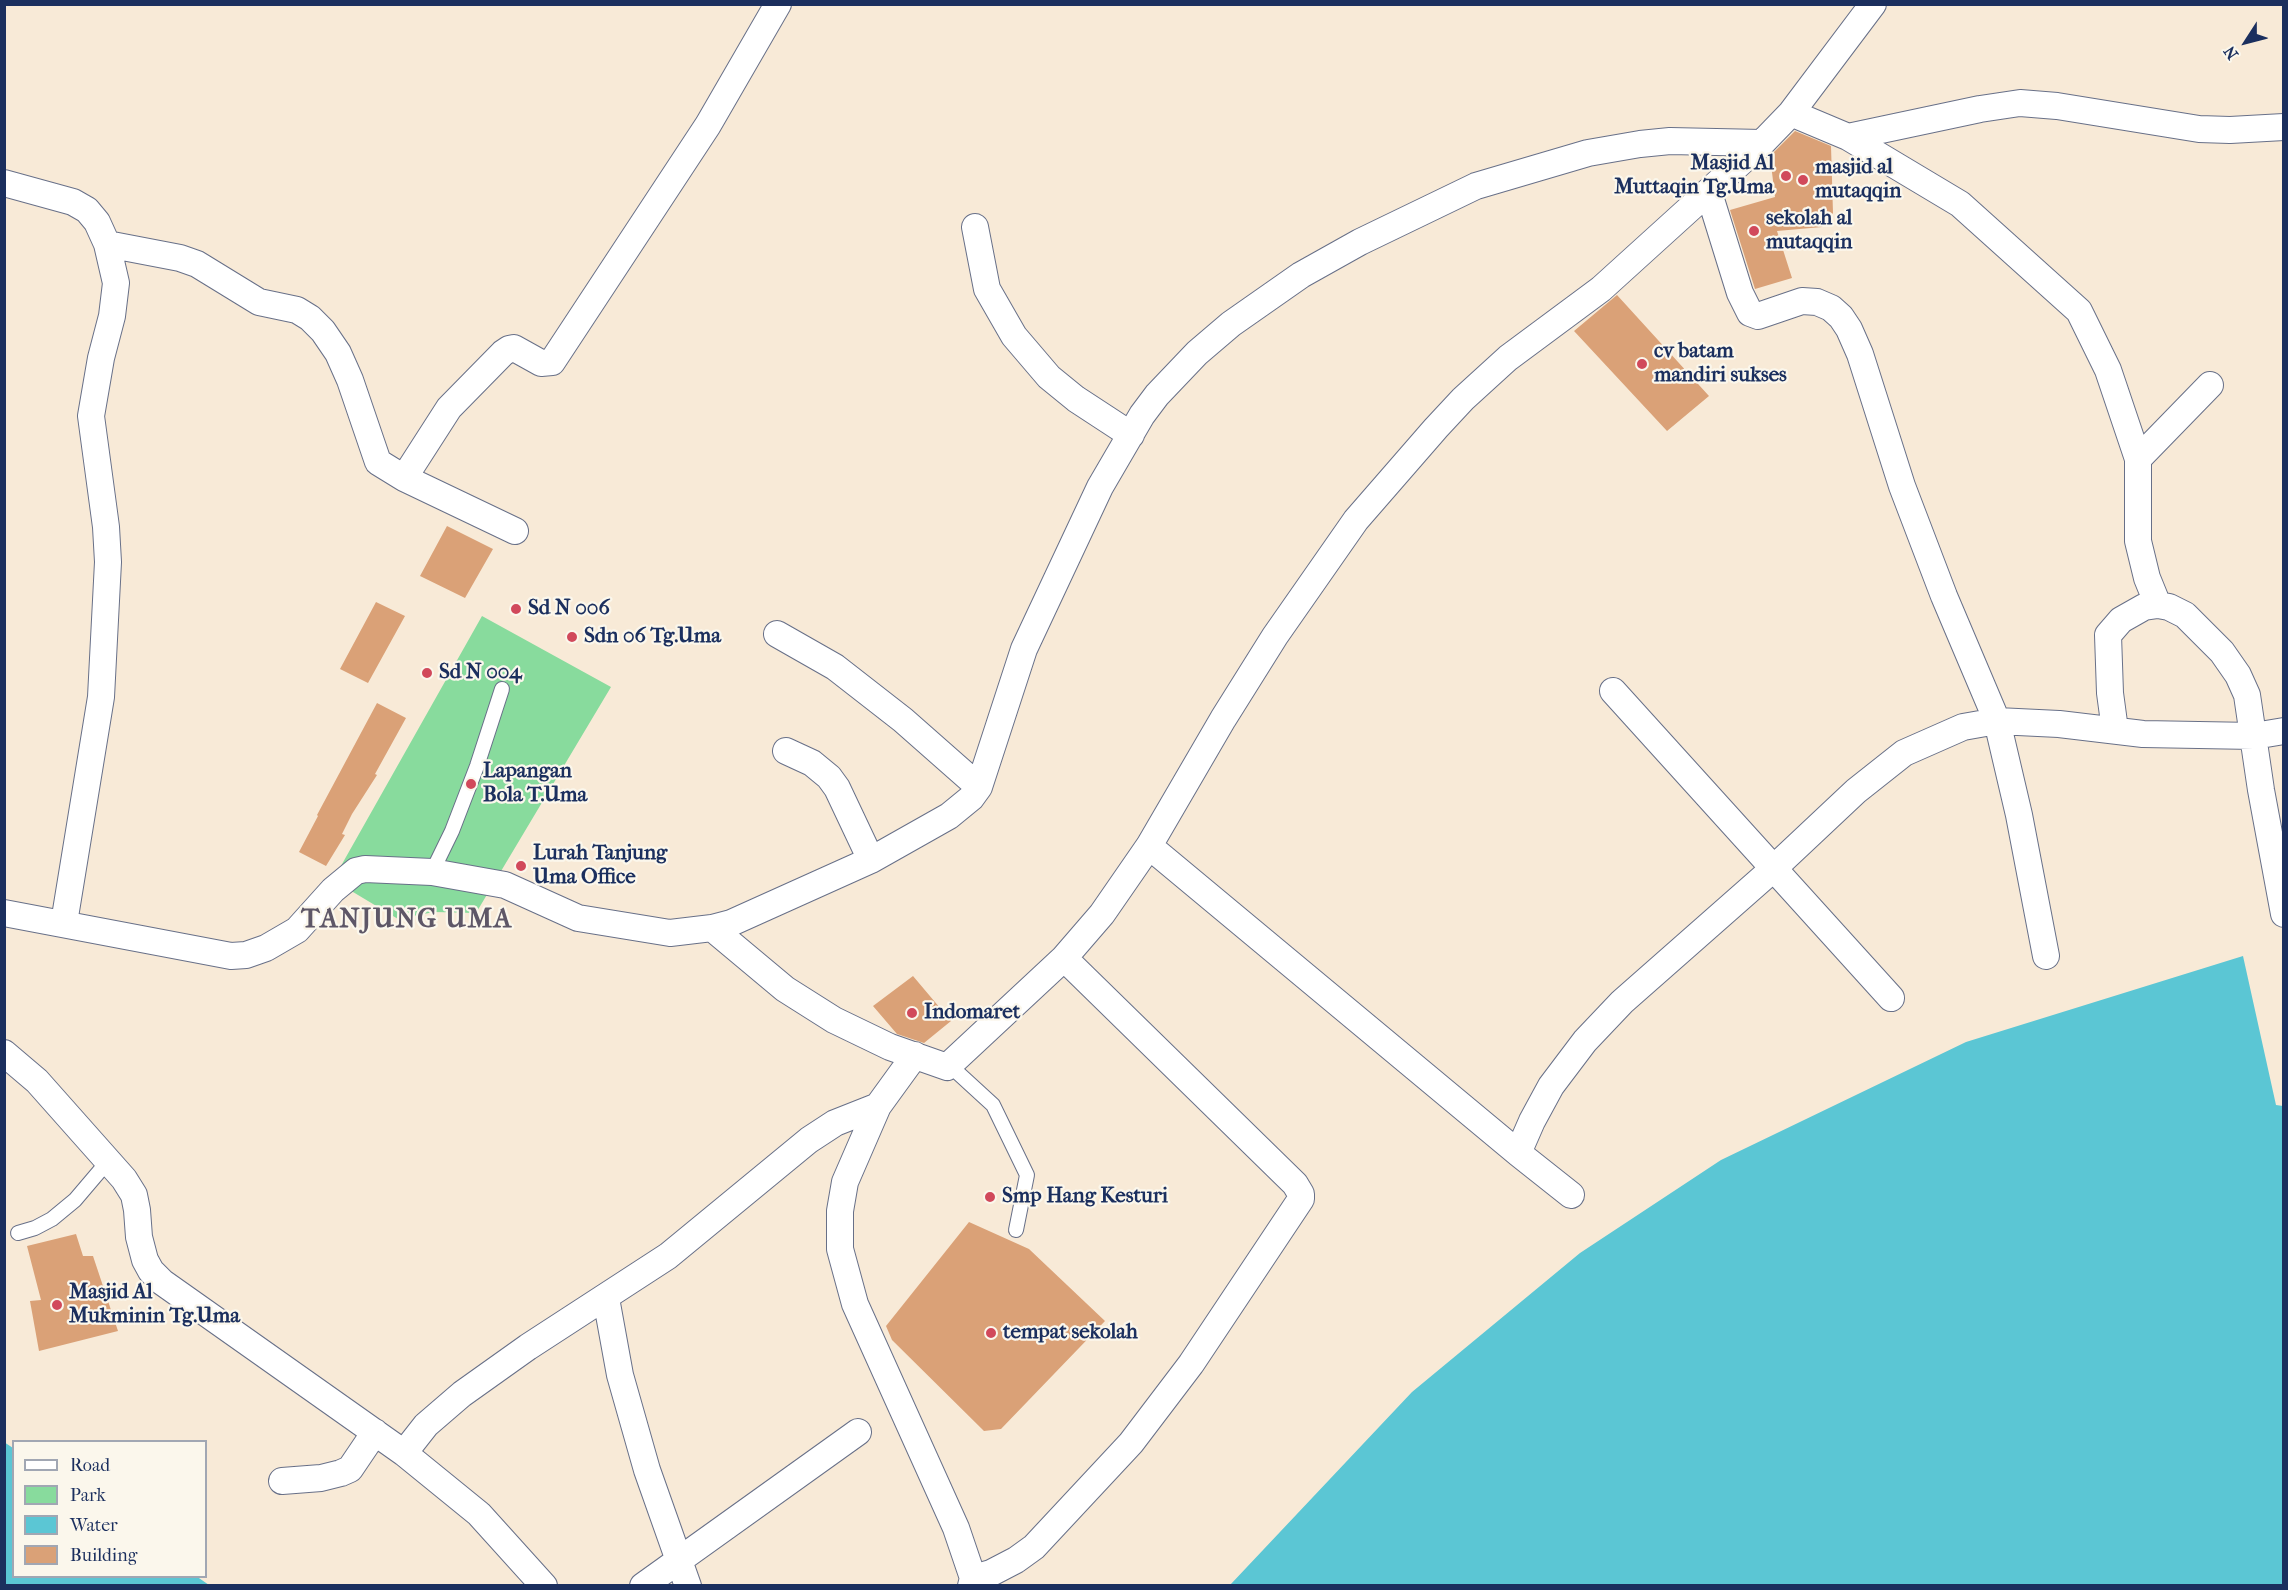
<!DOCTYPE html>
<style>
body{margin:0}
#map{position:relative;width:2288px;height:1590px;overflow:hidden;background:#f8ead7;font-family:"IM FELL French Canon",serif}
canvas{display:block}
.frame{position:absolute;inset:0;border:6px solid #1b2f5e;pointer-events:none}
.legend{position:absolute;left:12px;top:1440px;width:195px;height:138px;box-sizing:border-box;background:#fbf7ec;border:2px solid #a1a7b3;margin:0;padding:8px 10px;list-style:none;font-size:18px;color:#1b2f5e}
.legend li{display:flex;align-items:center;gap:12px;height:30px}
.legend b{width:30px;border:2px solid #a1a7b3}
.north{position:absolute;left:2216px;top:12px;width:60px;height:60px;-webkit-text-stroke:4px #fbf7ec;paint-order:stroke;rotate:234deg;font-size:16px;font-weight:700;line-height:24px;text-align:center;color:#1b2f5e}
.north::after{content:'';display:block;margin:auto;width:21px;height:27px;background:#1b2f5e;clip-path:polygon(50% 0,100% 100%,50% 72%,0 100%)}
</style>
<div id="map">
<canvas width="2288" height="1590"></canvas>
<div class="frame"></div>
<ul class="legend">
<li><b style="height:8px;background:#fff"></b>Road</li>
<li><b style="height:16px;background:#88db9d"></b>Park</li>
<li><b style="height:16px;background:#5bc6d4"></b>Water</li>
<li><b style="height:16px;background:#daa177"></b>Building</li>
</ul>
<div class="north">N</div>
</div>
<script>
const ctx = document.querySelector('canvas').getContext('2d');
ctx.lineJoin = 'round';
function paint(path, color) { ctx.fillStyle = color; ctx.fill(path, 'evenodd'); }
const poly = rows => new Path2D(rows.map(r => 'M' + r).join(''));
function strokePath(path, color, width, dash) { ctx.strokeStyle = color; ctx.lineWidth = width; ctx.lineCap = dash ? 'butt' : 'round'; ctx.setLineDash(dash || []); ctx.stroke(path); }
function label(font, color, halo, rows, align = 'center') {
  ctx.font = font + ' "IM FELL French Canon",serif'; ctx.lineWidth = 4.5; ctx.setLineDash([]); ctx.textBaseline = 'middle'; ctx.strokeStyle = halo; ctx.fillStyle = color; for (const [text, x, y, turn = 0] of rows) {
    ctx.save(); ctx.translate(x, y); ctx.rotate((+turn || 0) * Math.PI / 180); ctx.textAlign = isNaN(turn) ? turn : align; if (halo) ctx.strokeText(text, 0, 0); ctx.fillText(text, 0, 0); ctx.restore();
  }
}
paint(poly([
 [482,616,611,687,476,913,434,912,398,919,333,880]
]), '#88db9d');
paint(poly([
 [2243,956,2276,1105,2283,1106,2283,1585,1230,1585,1412,1392,1580,1253,1721,1160,1966,1042],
 [4,1442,13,1448,14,1576,196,1576,209,1585,5,1585]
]), '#5bc6d4');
paint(poly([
 [1795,131,1831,146,1833,213,1822,227,1777,231,1792,278,1755,289,1730,210,1775,197,1770,156],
 [1617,295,1709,396,1667,431,1574,331],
 [447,526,493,549,465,598,420,576],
 [376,602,405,616,368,683,340,669],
 [377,703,406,718,375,774,377,775,352,814,342,834,345,835,326,866,299,852,318,816,317,815],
 [913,976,951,1021,924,1043,897,1034,873,1006],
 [969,1222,1029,1249,1105,1321,1001,1429,984,1431,892,1340,886,1326],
 [76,1234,83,1256,93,1256,118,1331,39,1351,30,1301,41,1300,27,1246]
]), '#daa177');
const lane = poly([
 [432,872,452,831,477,766,502,689],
 [947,1067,957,1072,993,1105,1027,1175,1016,1230],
 [18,1233,35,1228,52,1219,75,1200,109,1160]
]);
const street = poly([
 [1791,113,1848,137,1960,204,2079,311,2108,370,2138,459,2138,541,2147,578,2158,605],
 [1848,137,1980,109,2020,103,2057,106,2199,129,2230,130,2284,127],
 [4,183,73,202,87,210,97,222,107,244,116,283,112,316,101,358,91,416,106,527,108,562,101,697,64,923],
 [1709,193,1740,293,1750,313,1758,316,1802,301,1817,302,1831,308,1841,317,1849,329,1860,354,1902,486,1944,596,1997,721,2019,815,2046,956],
 [975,227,987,289,1014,336,1049,377,1076,399,1131,435],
 [107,244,180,258,197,264,259,302,297,310,310,318,323,331,338,353,350,380,378,462,404,478],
 [2138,459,2210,385],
 [515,531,404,478,449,408,503,353,509,349,514,348,541,363,552,362,708,125,778,4],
 [777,634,835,667,903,720,979,787],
 [1613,691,1891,998],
 [2115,730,2110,693,2108,635,2121,620,2144,607,2158,605,2169,607,2185,615,2222,652,2238,675,2247,695,2261,790,2284,914],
 [786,751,812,763,829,777,837,788,871,860],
 [1149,846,1518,1153],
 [4,913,231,956,246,955,266,948,297,930,333,890,356,871,365,869,432,872,505,885,578,918,670,933,712,928,785,989,834,1020,890,1047,947,1067,1064,958,1102,914,1149,846,1223,719,1275,636,1356,520,1436,428,1463,399,1508,358,1601,289,1762,143,1791,113,1873,4],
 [712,928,731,923,871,860,949,816,971,798,979,787,1024,649,1100,487,1142,415,1157,395,1197,353,1231,324,1301,275,1360,242,1476,186,1588,153,1640,144,1670,141,1762,143],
 [4,1053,37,1081,124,1179,134,1195,137,1210,139,1237,145,1260,151,1271,162,1282,404,1453,479,1514,544,1586],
 [878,1106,845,1182,840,1211,840,1249,855,1304,956,1528,973,1578,971,1586],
 [1571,1195,1518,1153,1532,1121,1551,1086,1585,1041,1622,1002,1773,869,1856,791,1904,753,1963,727,1997,721,2059,724,2143,734,2254,736,2284,731],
 [606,1298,620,1375,647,1470,688,1586],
 [404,1453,426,1425,462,1394,528,1347,668,1256,809,1140,835,1123,878,1106,915,1055],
 [282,1481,321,1478,341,1473,350,1469,375,1432],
 [973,1578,991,1573,1016,1560,1034,1547,1131,1443,1191,1364,1301,1199,1301,1194,1295,1184,1064,958],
 [643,1586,858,1432]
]);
strokePath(lane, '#687088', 16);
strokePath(street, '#687088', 28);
strokePath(lane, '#fff', 14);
strokePath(street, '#fff', 26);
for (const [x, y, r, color] of [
 [1786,176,6,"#d1495b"],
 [1803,180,6,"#d1495b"],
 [1754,231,6,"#d1495b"],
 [1642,364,6,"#d1495b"],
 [516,609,6,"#d1495b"],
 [572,637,6,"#d1495b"],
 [427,673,6,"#d1495b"],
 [471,784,6,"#d1495b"],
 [521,866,6,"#d1495b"],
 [912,1013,6,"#d1495b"],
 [990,1197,6,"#d1495b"],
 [57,1305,6,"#d1495b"],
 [991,1333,6,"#d1495b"]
]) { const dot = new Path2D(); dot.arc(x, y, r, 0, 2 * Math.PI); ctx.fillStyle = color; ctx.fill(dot); strokePath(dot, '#fbf7ec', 2); }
label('bold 21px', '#1b2f5e', '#fbf7ec', [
 ["Masjid Al",1774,164,"right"],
 ["Muttaqin Tg.Uma",1774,188,"right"],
 ["masjid al",1815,168],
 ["mutaqqin",1815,192],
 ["sekolah al",1766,219],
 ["mutaqqin",1766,243],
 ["cv batam",1654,352],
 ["mandiri sukses",1654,376],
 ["Sd N 006",528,609],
 ["Sdn 06 Tg.Uma",584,637],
 ["Sd N 004",439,673],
 ["Lapangan",483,772],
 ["Bola T.Uma",483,796],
 ["Lurah Tanjung",533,854],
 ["Uma Office",533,878],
 ["Indomaret",924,1013],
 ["Smp Hang Kesturi",1002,1197],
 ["Masjid Al",69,1293],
 ["Mukminin Tg.Uma",69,1317],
 ["tempat sekolah",1003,1333]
], 'left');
ctx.letterSpacing = '1.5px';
label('bold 27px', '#5e5767', '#fbf7ec', [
 ["TANJUNG UMA",407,920]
]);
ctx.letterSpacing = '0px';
</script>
